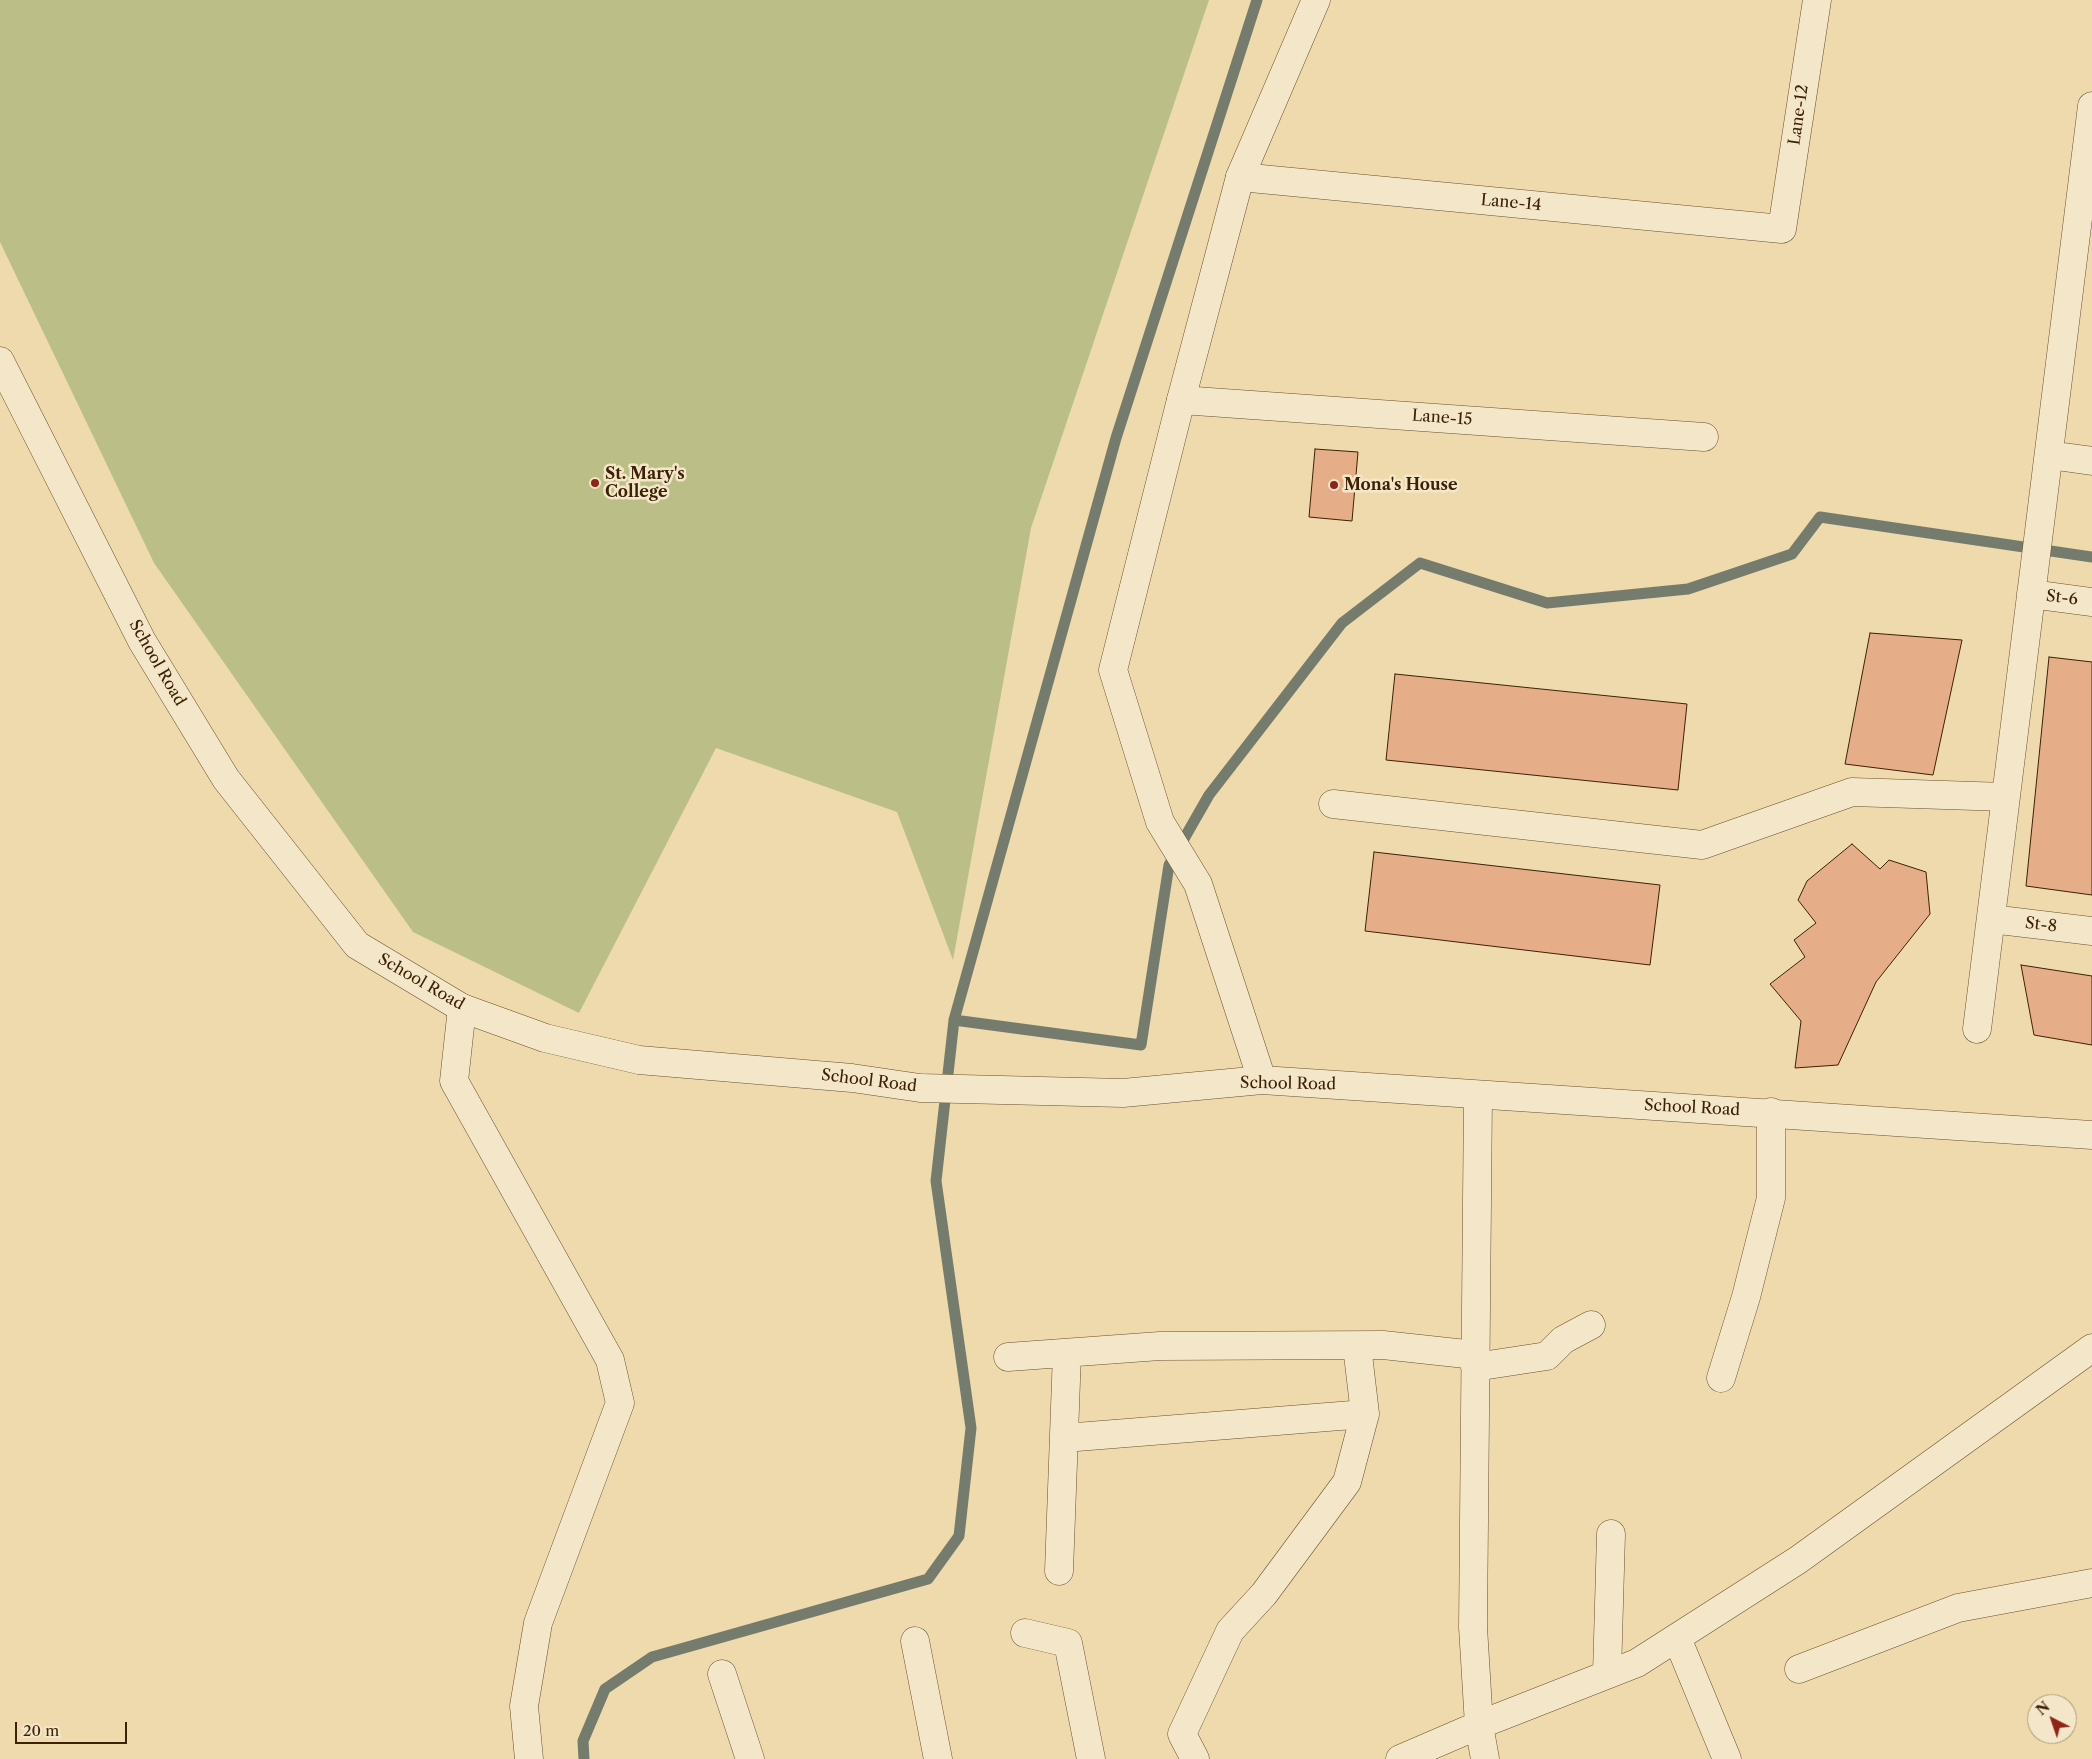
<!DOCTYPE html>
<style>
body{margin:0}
#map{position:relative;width:2092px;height:1759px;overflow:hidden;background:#eedaac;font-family:"Libre Caslon Text",serif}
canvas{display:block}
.north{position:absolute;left:2027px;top:1694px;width:50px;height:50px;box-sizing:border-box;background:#f4e7c9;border:1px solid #ab987b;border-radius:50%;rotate:319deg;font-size:14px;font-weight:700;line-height:20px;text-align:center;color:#3d2105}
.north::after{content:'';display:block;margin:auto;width:18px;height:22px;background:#8f2418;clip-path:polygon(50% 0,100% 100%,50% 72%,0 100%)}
.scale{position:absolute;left:15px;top:1722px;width:112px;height:22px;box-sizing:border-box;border:2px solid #3d2105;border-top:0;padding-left:6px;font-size:15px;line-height:18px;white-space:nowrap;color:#3d2105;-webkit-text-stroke:4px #f4e7c9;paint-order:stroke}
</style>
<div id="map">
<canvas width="2092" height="1759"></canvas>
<div class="north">N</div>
<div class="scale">20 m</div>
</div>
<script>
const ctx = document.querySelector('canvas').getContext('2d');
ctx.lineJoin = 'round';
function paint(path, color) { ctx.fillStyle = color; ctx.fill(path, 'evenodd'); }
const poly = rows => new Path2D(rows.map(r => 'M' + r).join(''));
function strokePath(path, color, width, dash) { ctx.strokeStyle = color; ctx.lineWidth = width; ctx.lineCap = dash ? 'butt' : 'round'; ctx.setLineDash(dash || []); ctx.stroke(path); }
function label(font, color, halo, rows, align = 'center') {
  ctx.font = font + ' "Libre Caslon Text",serif'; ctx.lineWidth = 5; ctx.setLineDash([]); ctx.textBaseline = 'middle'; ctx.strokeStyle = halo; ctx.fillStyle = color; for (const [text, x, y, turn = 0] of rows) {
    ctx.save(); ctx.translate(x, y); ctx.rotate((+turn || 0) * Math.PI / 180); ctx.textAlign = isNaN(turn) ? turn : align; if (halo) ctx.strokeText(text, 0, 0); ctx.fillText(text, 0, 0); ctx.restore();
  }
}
paint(poly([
 [0,0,1209,0,1031,528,953,960,897,812,716,748,579,1013,413,932,154,563,0,242]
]), '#bcbe87');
strokePath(poly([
 [954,1020,1141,1045,1169,865,1209,795,1342,623,1420,563,1547,603,1688,589,1792,554,1820,517,2092,557],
 [584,1759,583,1741,605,1689,652,1657,928,1579,959,1536,971,1428,936,1181,954,1020,1116,438,1257,0]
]), '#767c6d', 11);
const building = poly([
 [1315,449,1358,452,1352,521,1309,517,1315,449],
 [1870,633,1962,640,1933,775,1845,764,1870,633],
 [2049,657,2092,662,2092,895,2026,886,2049,657],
 [1395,674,1687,704,1678,790,1386,760,1395,674],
 [1852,844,1880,869,1889,860,1926,872,1930,914,1876,982,1838,1065,1795,1068,1801,1021,1770,984,1805,957,1794,940,1816,923,1798,900,1807,881,1852,844],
 [1374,852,1660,885,1650,965,1365,931,1374,852],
 [2021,965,2092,976,2092,1045,2034,1035,2021,965]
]);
paint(building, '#e6ad89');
strokePath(building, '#3d2105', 1);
const minor = poly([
 [1240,177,1782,229,1817,0],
 [1181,400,1704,437],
 [2049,455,2092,461],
 [2031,594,2092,602],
 [1333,804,1702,845,1852,792,2006,797],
 [1991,919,2092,931],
 [462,1008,454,1081,610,1360,620,1403,538,1623,524,1706,529,1759],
 [1977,1029,2092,106],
 [1478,1095,1473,1627,1479,1725,1485,1759],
 [1008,1357,1160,1346,1383,1345,1475,1355],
 [1475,1367,1547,1356,1563,1340,1591,1325],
 [1721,1378,1746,1297,1771,1198,1771,1112],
 [1064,1438,1365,1414],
 [1059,1571,1067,1353],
 [1025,1633,1068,1643,1091,1759],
 [1677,1638,1727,1759],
 [915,1641,938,1759],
 [1799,1669,1958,1608,2092,1583],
 [722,1674,750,1759],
 [1607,1674,1611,1534],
 [1195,1759,1182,1734,1230,1631,1264,1594,1347,1482,1365,1414,1357,1346],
 [1400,1759,1479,1725,1637,1663,1798,1560,2092,1348]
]);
const tertiary = poly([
 [0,361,142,641,226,779,357,945,462,1008,545,1038,639,1060,852,1078,920,1088,1123,1093,1262,1080,2092,1135],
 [1262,1080,1198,884,1160,822,1113,670,1181,400,1240,177,1316,0]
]);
strokePath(minor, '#694f2f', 29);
strokePath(tertiary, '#694f2f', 29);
strokePath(minor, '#f4e7c9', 28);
strokePath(tertiary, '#f4e7c9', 28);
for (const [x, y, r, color] of [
 [595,483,5,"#8f2418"],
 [1334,485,5,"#8f2418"]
]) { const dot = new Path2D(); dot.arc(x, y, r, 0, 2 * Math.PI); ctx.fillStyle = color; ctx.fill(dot); strokePath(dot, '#f4e7c9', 2); }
label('16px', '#3d2105', '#f4e7c9', [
 ["Lane-12",1799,115,-82],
 ["Lane-14",1511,203,5],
 ["Lane-15",1442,418,4],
 ["St-6",2062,598,7],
 ["School Road",157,663,60],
 ["St-8",2041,925,7],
 ["School Road",421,982,30],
 ["School Road",869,1081,7],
 ["School Road",1288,1084,1],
 ["School Road",1692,1108,3]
]);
label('bold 16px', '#3d2105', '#f4e7c9', [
 ["St. Mary's",605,474],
 ["College",605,492],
 ["Mona's House",1344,485]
], 'left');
</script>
